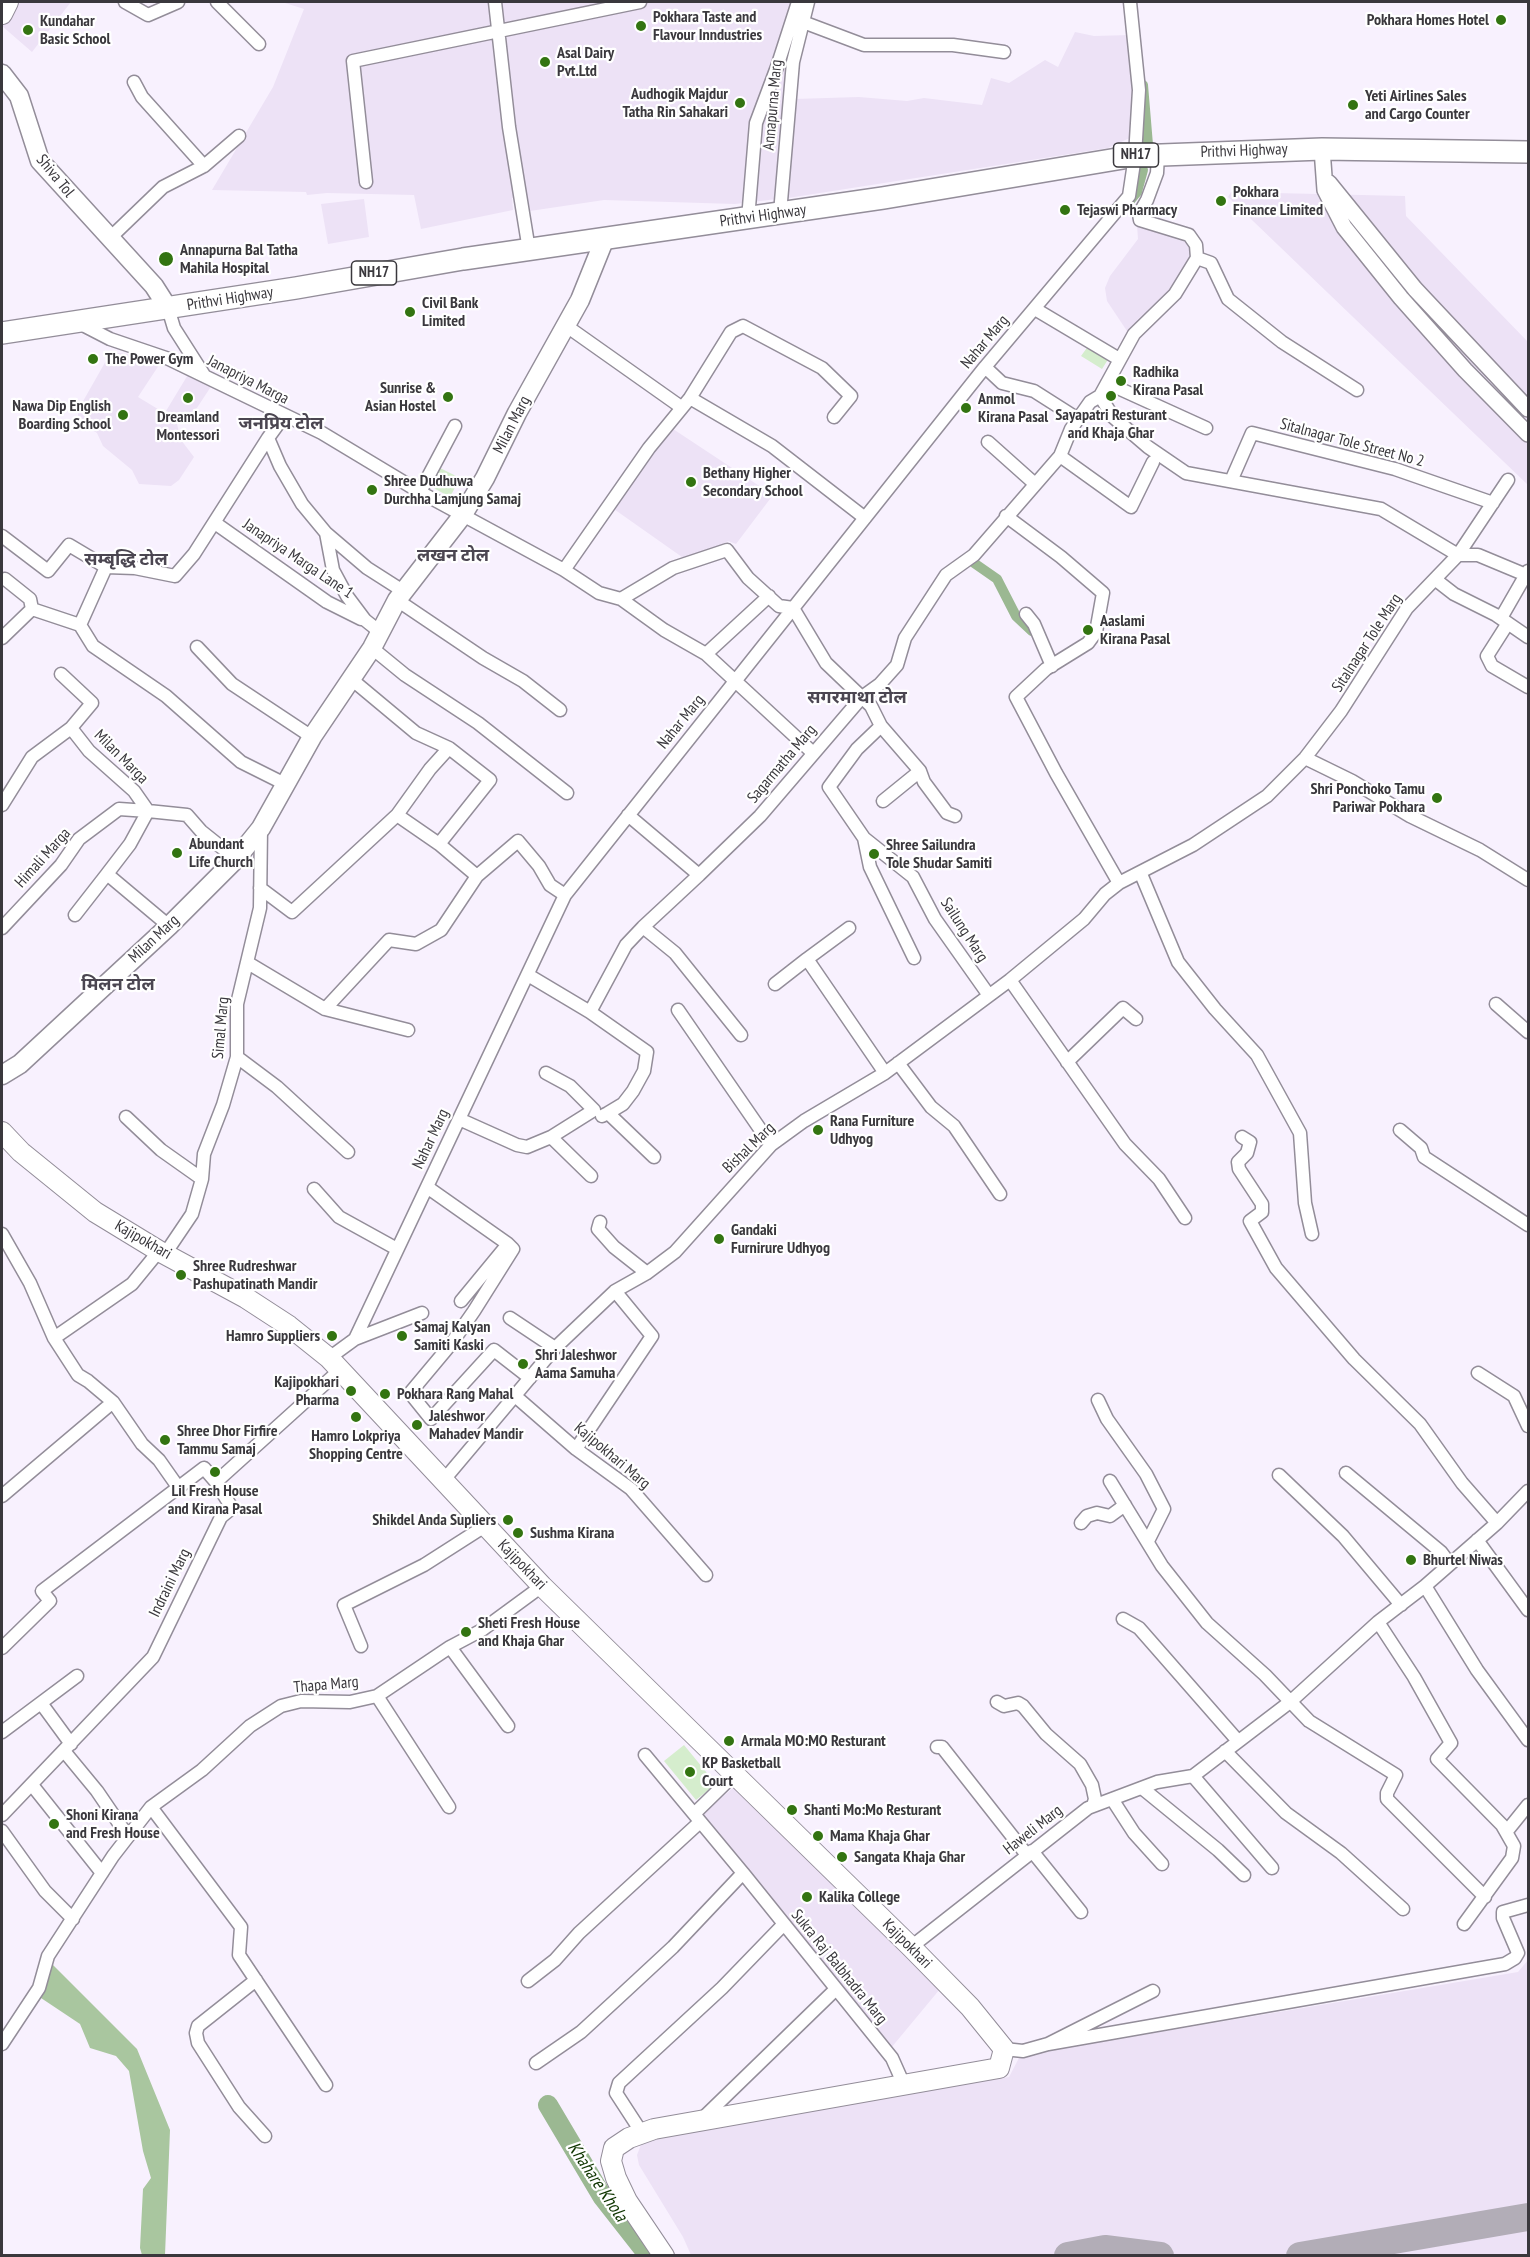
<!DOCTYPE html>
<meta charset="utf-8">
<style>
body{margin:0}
#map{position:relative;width:1530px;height:2257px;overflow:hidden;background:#f8f1fe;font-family:"PT Sans Narrow",sans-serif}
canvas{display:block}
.frame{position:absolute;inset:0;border:3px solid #3a383d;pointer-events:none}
</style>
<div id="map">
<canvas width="1530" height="2257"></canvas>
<div class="frame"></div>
</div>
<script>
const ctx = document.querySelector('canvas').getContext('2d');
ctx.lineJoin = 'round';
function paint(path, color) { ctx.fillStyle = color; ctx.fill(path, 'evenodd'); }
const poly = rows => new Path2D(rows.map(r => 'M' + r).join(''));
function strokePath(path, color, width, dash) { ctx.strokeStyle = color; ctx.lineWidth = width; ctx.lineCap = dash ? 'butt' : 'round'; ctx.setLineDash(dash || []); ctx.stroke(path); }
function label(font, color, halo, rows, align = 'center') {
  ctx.font = font + ' "PT Sans Narrow","Noto Sans Devanagari",sans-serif'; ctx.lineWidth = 4.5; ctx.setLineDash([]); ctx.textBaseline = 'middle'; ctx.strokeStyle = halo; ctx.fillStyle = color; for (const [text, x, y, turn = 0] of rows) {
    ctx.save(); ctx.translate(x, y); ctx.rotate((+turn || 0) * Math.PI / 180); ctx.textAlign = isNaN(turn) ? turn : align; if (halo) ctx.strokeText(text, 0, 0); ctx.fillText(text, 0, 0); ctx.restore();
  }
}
paint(poly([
 [14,2,71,2,32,52,2,26],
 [282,2,807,2,777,199,735,204,604,200,530,211,528,198,512,198,513,210,421,229,414,195,327,193,307,195,306,192,212,190,273,87,304,9],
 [1075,32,1094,36,1130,35,1134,136,1108,148,788,198,794,99,859,97,907,101,924,98,982,105,991,78,1009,83,1045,60,1058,67],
 [1231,192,1405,196,1406,216,1528,342,1528,485,1228,197],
 [364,199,369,237,328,244,321,204],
 [1137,225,1188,238,1194,256,1180,281,1129,334,1107,301,1105,288,1110,276,1138,239],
 [111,352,163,359,138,397,176,420,181,440,194,457,179,480,171,486,139,484,132,470,103,446,97,433,78,421,78,410],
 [189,373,212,385,187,423,166,411],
 [670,427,773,495,736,544,728,541,693,560,682,557,611,507],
 [738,1784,940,1989,891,2048,700,1815],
 [1528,1960,1528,2255,691,2255,683,2237,639,2165,637,2155,642,2142,649,2137,1009,2077,1019,2058,1052,2050,1518,1972]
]), '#ede2f6');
paint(poly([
 [1089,345,1109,358,1102,369,1081,356],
 [438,467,460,478,450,497,428,485],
 [684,1745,716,1784,696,1800,664,1761]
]), '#d5edcd');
paint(poly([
 [49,1961,137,2049,170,2130,165,2255,142,2255,140,2248,143,2189,151,2178,143,2151,129,2071,116,2056,90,2048,80,2024,35,1994]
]), '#a9c69f');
strokePath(poly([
 [1143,85,1148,145],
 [1127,204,1137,192,1143,170],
 [974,563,997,579,1016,616,1032,631]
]), '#9bb892', 10);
strokePath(poly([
 [548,2105,602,2196,649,2256]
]), '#9bb892', 20);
strokePath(poly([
 [1068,2256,1105,2249,1160,2256],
 [1300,2256,1528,2217]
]), '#b2adb7', 28);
const minor = poly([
 [125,2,148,15,178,2],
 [217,2,259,44],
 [495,2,509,127,529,250],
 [803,22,864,45,953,45,1004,52],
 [134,82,142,97,204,166],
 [366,182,353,61,640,2],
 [780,213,793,62,808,2],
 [748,219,756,123,777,67,798,2],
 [110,238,163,187,204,166,239,136],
 [1197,258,1211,263,1228,299,1282,342,1357,390],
 [168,308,174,328,204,375],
 [1035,309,1119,359],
 [77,322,110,339,169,359,322,433,420,492,564,570,599,593,621,599,673,568,727,550,748,578,779,606,793,608],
 [565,325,681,407],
 [985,367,1002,383,1034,391,1078,419],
 [1107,383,1206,428],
 [1100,396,1113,417,1148,447,1186,473,1381,509,1458,555,1478,555,1526,575],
 [690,398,772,446,865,518],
 [284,416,268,438,280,466,302,504,326,533,333,570,347,596,365,620,380,632],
 [988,442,1035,484],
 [1060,456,1131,507,1153,462],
 [1231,481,1252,433,1395,469,1493,503],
 [420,492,455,426],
 [1006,516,1061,557,1103,593,1096,632,1088,643,1046,669,1016,697,1056,773,1119,883],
 [215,523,327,602,361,619],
 [326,533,367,568,403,591],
 [2,536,48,571,69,545,106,567,135,568,175,576,194,554,268,438],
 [106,567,80,625,93,646,166,696,241,762,287,785],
 [564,570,649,448,690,398,731,332,743,326,822,368,851,396,834,417],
 [5,579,30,599,32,609],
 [1436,580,1454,594,1496,615,1528,637],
 [769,596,706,654,812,752],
 [621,599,664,630,706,654],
 [397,600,483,658,523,681,560,710],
 [793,608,826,663,871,706,881,726,857,749,829,787,864,838,913,877,935,919,988,994],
 [32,609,80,625],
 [1026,614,1034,624,1052,666],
 [1501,618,1528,571],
 [1508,623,1487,656,1492,666,1528,687],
 [2,638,32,609],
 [197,647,232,684,312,737],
 [372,648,405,675,478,723,567,793],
 [350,678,416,733,449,748,490,780,439,844],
 [881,726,920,771,924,782,947,813,955,816],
 [71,728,89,751,134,791,148,811,187,815,201,831,236,859],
 [449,748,430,769,397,815,439,844,477,876],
 [1305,758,1352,781,1410,816,1480,850,1528,880],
 [883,801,920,771],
 [2,805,32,757,71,728,92,703,61,674],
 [628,815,699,875,760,816,862,697,880,684,897,665,905,638,946,575,974,555,1060,456,1071,429,1090,402,1100,396,1134,334,1175,294,1197,258,1196,245,1189,235,1140,220,1139,214,1147,200,1157,173,1158,155],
 [864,838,870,867,914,958],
 [1141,874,1178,962,1215,1009,1257,1055,1300,1133,1305,1203,1312,1234],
 [699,875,643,927,675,953,741,1035],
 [260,888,292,912,397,815],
 [75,915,107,874,169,926],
 [2,928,61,865,79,839,119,809,148,811,130,844,107,874],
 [807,959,849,928],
 [248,963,325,1009,408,1030],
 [528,975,590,1012,626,945,643,927],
 [1010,980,1125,1144,1159,1179,1185,1218],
 [775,984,807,959,885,1073],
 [1496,1004,1528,1032],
 [325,1009,389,940,416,944,441,930,477,876,518,841,539,866,550,885,565,895],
 [678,1010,771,1145],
 [590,1012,647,1052,644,1071,633,1091,623,1104,608,1113],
 [237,1057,277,1087,348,1152],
 [1067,1062,1123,1008,1136,1019],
 [898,1063,931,1107,954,1126,1000,1194],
 [602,1116,608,1113,654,1157],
 [126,1117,161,1150,202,1179],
 [459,1119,517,1145,527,1147,551,1137,594,1110,570,1086,546,1073],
 [1400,1130,1421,1148,1424,1157,1528,1225],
 [551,1137,591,1176],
 [1242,1137,1250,1142,1247,1153,1238,1162,1239,1169,1262,1204,1262,1212,1250,1221,1276,1268,1354,1359,1420,1424,1462,1483,1497,1523],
 [427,1187,508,1244,461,1301],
 [314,1189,339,1217,397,1249],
 [600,1222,598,1229,614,1247,647,1273],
 [2,1234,30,1283,54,1338,78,1375,88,1381,113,1402,142,1444,159,1460,178,1487],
 [508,1244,513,1249,474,1311,451,1344,410,1393,431,1419,494,1350,530,1378],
 [165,1254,192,1214,202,1179,204,1154,223,1105,237,1057,237,1004,260,908,261,828],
 [510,1318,555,1348],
 [54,1338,132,1284,159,1251],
 [355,1339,422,1313],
 [329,1358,355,1339,565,895,985,367,1129,196,1135,156,1139,90,1130,2],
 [1478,1373,1514,1396,1528,1426],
 [514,1395,576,1449,631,1489,706,1575],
 [1098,1400,1107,1419,1146,1474,1164,1509,1148,1541],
 [576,1449,652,1336,615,1291],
 [1346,1473,1441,1552,1450,1564],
 [1279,1475,1343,1536,1401,1605],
 [443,1481,555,1348,615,1291,647,1273,675,1252,771,1145,804,1121,885,1073,1010,980,1084,919,1105,894,1119,883,1193,845,1267,796,1305,758,1341,711,1407,608,1458,555,1508,480],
 [1110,1481,1162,1566,1207,1623,1265,1675,1309,1721,1396,1775,1387,1793,1387,1799,1485,1897],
 [216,1482,340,1370],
 [2,1496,113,1402],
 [1081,1523,1087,1516,1097,1513,1110,1516,1125,1505],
 [1477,1540,1528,1610],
 [1425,1586,1477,1670,1528,1740],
 [1123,1619,1139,1628,1238,1741],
 [1378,1622,1414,1677,1451,1743,1437,1759,1502,1825,1514,1846,1512,1858,1464,1924],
 [361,1646,344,1605,424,1565,485,1526],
 [450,1647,508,1726],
 [2,1648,50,1601,42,1591,204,1468,216,1482,232,1508,221,1517,153,1657,2,1815],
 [377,1696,449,1807],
 [997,1702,1004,1706,1018,1703,1023,1706,1046,1734,1080,1764,1092,1785,1095,1799,1093,1806],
 [41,1703,71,1744],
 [2,1732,77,1676],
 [937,1747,942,1747,1027,1855],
 [64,1751,97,1791,127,1835],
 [1225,1751,1286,1813,1341,1853,1403,1909],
 [1193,1776,1272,1868],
 [32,1785,102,1873],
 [1142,1788,1218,1850,1244,1875],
 [1112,1799,1134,1833,1162,1864],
 [151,1807,241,1927,239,1955,326,2085],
 [694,1814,734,1775],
 [2,1831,45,1891,73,1919],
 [1507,1831,1528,1805],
 [1032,1851,1081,1912],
 [743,1873,892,2058,904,2085],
 [911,1947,1088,1808,1157,1782,1193,1776,1290,1702,1378,1622,1425,1586,1497,1523,1528,1491],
 [256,1980,198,2026,196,2033,198,2043,239,2107,265,2136],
 [528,1981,555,1960,579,1933,700,1822],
 [2,2044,39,1988,48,1956,113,1856,151,1807,202,1770,250,1726,281,1706,301,1701,350,1702,377,1696,450,1647,482,1630,542,1586],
 [1048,2044,1505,1964,1515,1958,1518,1953,1503,1918,1503,1912,1528,1905],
 [1004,2049,1023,2051,1048,2044,1153,1991],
 [536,2063,581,2032,618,1998,673,1947,743,1873,645,1755],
 [702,2119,836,1989],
 [642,2133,616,2093,619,2083,722,1988,783,1925]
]);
const tertiary = poly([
 [1322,149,1325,190,1344,227,1401,298,1465,370,1528,434],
 [1329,183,1415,289,1528,409]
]);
const secondary = poly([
 [2,74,19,96,40,161,154,286,168,308],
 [2,1075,20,1064,169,926,236,859,261,828,312,737,372,648,397,600,462,516,485,478,517,413,580,300,605,238]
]);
const primary = poly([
 [2,14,8,2],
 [2,1132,21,1152,95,1212,159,1251,246,1298,289,1326,329,1358,542,1586,911,1947,970,2007,1004,2049,999,2068,654,2129,629,2138,614,2148,611,2161,616,2178,627,2201,664,2256]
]);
const trunk = poly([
 [2,333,296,288,463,259,883,198,1135,156,1322,149,1528,152]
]);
strokePath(minor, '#938d99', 15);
strokePath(tertiary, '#938d99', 18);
strokePath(secondary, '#938d99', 21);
strokePath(primary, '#938d99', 22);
strokePath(trunk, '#938d99', 24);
strokePath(minor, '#fff', 12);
strokePath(tertiary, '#fff', 15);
strokePath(secondary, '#fff', 18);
strokePath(primary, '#fff', 20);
strokePath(trunk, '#fff', 21);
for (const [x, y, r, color] of [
 [1501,20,6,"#337411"],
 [641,26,6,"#337411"],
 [28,30,6,"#337411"],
 [545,62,6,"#337411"],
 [740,103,6,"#337411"],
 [1353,105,6,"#337411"],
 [1221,201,6,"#337411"],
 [1065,210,6,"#337411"],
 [166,259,8,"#337411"],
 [410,312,6,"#337411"],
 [93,359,6,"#337411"],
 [1121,381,6,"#337411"],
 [1111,396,6,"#337411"],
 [448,397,6,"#337411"],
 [188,398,6,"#337411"],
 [966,408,6,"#337411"],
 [123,415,6,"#337411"],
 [691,482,6,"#337411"],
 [372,490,6,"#337411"],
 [1088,630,6,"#337411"],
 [1437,798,6,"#337411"],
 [177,853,6,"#337411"],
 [874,854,6,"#337411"],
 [818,1130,6,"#337411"],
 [719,1239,6,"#337411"],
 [181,1275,6,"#337411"],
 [332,1336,6,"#337411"],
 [402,1336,6,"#337411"],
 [523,1364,6,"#337411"],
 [351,1391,6,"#337411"],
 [385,1394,6,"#337411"],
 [356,1417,6,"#337411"],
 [417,1425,6,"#337411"],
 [165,1440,6,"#337411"],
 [215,1472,6,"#337411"],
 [508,1520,6,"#337411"],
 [518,1533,6,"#337411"],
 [1411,1560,6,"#337411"],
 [466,1632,6,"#337411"],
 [729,1741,6,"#337411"],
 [690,1772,6,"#337411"],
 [792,1810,6,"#337411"],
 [54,1824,6,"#337411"],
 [818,1836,6,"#337411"],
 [842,1857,6,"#337411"],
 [807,1897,6,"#337411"]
]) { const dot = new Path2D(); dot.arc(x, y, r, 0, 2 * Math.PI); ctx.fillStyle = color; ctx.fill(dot); strokePath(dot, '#fff', 2); }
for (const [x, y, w] of [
 [1136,155,45],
 [374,273,45]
]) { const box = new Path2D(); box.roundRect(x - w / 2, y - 12, w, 24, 4.5); ctx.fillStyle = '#fff'; ctx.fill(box); strokePath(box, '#3a383d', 1.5); }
label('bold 15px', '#3a383d', null, [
 ["NH17",1136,155],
 ["NH17",374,273]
]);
label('bold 16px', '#3a383d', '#fff', [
 ["Pokhara Taste and",653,17],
 ["Flavour Inndustries",653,35],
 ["Pokhara Homes Hotel",1489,20,"right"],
 ["Kundahar",40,21],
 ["Basic School",40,39],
 ["Asal Dairy",557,53],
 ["Pvt.Ltd",557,71],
 ["Audhogik Majdur",728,94,"right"],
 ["Tatha Rin Sahakari",728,112,"right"],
 ["Yeti Airlines Sales",1365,96],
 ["and Cargo Counter",1365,114],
 ["Pokhara",1233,192],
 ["Finance Limited",1233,210],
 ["Tejaswi Pharmacy",1077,210],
 ["Annapurna Bal Tatha",180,250],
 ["Mahila Hospital",180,268],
 ["Civil Bank",422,303],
 ["Limited",422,321],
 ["The Power Gym",105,359],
 ["Radhika",1133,372],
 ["Kirana Pasal",1133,390],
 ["Sunrise &",436,388,"right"],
 ["Asian Hostel",436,406,"right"],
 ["Anmol",978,399],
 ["Kirana Pasal",978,417],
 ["Nawa Dip English",111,406,"right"],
 ["Boarding School",111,424,"right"],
 ["Sayapatri Resturant",1111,415,"center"],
 ["and Khaja Ghar",1111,433,"center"],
 ["Dreamland",188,417,"center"],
 ["Montessori",188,435,"center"],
 ["Bethany Higher",703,473],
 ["Secondary School",703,491],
 ["Shree Dudhuwa",384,481],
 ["Durchha Lamjung Samaj",384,499],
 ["Aaslami",1100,621],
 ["Kirana Pasal",1100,639],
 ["Shri Ponchoko Tamu",1425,789,"right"],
 ["Pariwar Pokhara",1425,807,"right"],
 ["Abundant",189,844],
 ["Life Church",189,862],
 ["Shree Sailundra",886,845],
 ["Tole Shudar Samiti",886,863],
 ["Rana Furniture",830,1121],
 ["Udhyog",830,1139],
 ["Gandaki",731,1230],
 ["Furnirure Udhyog",731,1248],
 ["Shree Rudreshwar",193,1266],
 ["Pashupatinath Mandir",193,1284],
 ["Samaj Kalyan",414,1327],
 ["Samiti Kaski",414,1345],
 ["Hamro Suppliers",320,1336,"right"],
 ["Shri Jaleshwor",535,1355],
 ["Aama Samuha",535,1373],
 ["Kajipokhari",339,1382,"right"],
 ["Pharma",339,1400,"right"],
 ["Pokhara Rang Mahal",397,1394],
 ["Jaleshwor",429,1416],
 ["Mahadev Mandir",429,1434],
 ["Shree Dhor Firfire",177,1431],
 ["Tammu Samaj",177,1449],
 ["Hamro Lokpriya",356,1436,"center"],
 ["Shopping Centre",356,1454,"center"],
 ["Lil Fresh House",215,1491,"center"],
 ["and Kirana Pasal",215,1509,"center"],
 ["Shikdel Anda Supliers",496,1520,"right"],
 ["Sushma Kirana",530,1533],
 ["Bhurtel Niwas",1423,1560],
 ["Sheti Fresh House",478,1623],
 ["and Khaja Ghar",478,1641],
 ["Armala MO:MO Resturant",741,1741],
 ["KP Basketball",702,1763],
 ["Court",702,1781],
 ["Shanti Mo:Mo Resturant",804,1810],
 ["Shoni Kirana",66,1815],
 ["and Fresh House",66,1833],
 ["Mama Khaja Ghar",830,1836],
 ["Sangata Khaja Ghar",854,1857],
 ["Kalika College",819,1897]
], 'left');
label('16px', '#3a383d', '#fff', [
 ["Annapurna Marg",773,105,-85],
 ["Prithvi Highway",1244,151,-2],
 ["Shiva Tol",55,176,51],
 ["Prithvi Highway",763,216,-8],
 ["Prithvi Highway",230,299,-9],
 ["Nahar Marg",985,342,-50],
 ["Janapriya Marga",248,380,27],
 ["Milan Marg",512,425,-63],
 ["Sitalnagar Tole Street No 2",1352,443,15],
 ["Janapriya Marga Lane 1",298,559,34],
 ["Sitalnagar Tole Marg",1367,643,-57],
 ["Nahar Marg",681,722,-51],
 ["Milan Marga",121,757,45],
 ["Sagarmatha Marg",782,764,-50],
 ["Himali Marga",43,858,-48],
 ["Sailung Marg",964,930,57],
 ["Milan Marg",154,939,-43],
 ["Simal Marg",221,1028,-85],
 ["Nahar Marg",431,1139,-65],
 ["Bishal Marg",749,1148,-44],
 ["Kajipokhari",143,1240,30],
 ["Kajipokhari Marg",612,1456,40],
 ["Kajipokhari",522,1565,46],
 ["Indraini Marg",170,1583,-64],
 ["Thapa Marg",326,1685,-5],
 ["Haweli Marg",1033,1830,-38],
 ["Kajipokhari",907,1944,45],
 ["Sukra Raj Balbhadra Marg",839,1967,51]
]);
label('bold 18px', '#4b4651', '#fff', [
 ["जनप्रिय टोल",281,424],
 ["लखन टोल",453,556],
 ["सम्बृद्धि टोल",126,560],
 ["सगरमाथा टोल",857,698],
 ["मिलन टोल",118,985]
]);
label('italic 18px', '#0f3500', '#fff', [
 ["Khahare Khola",597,2182,56]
]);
</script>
